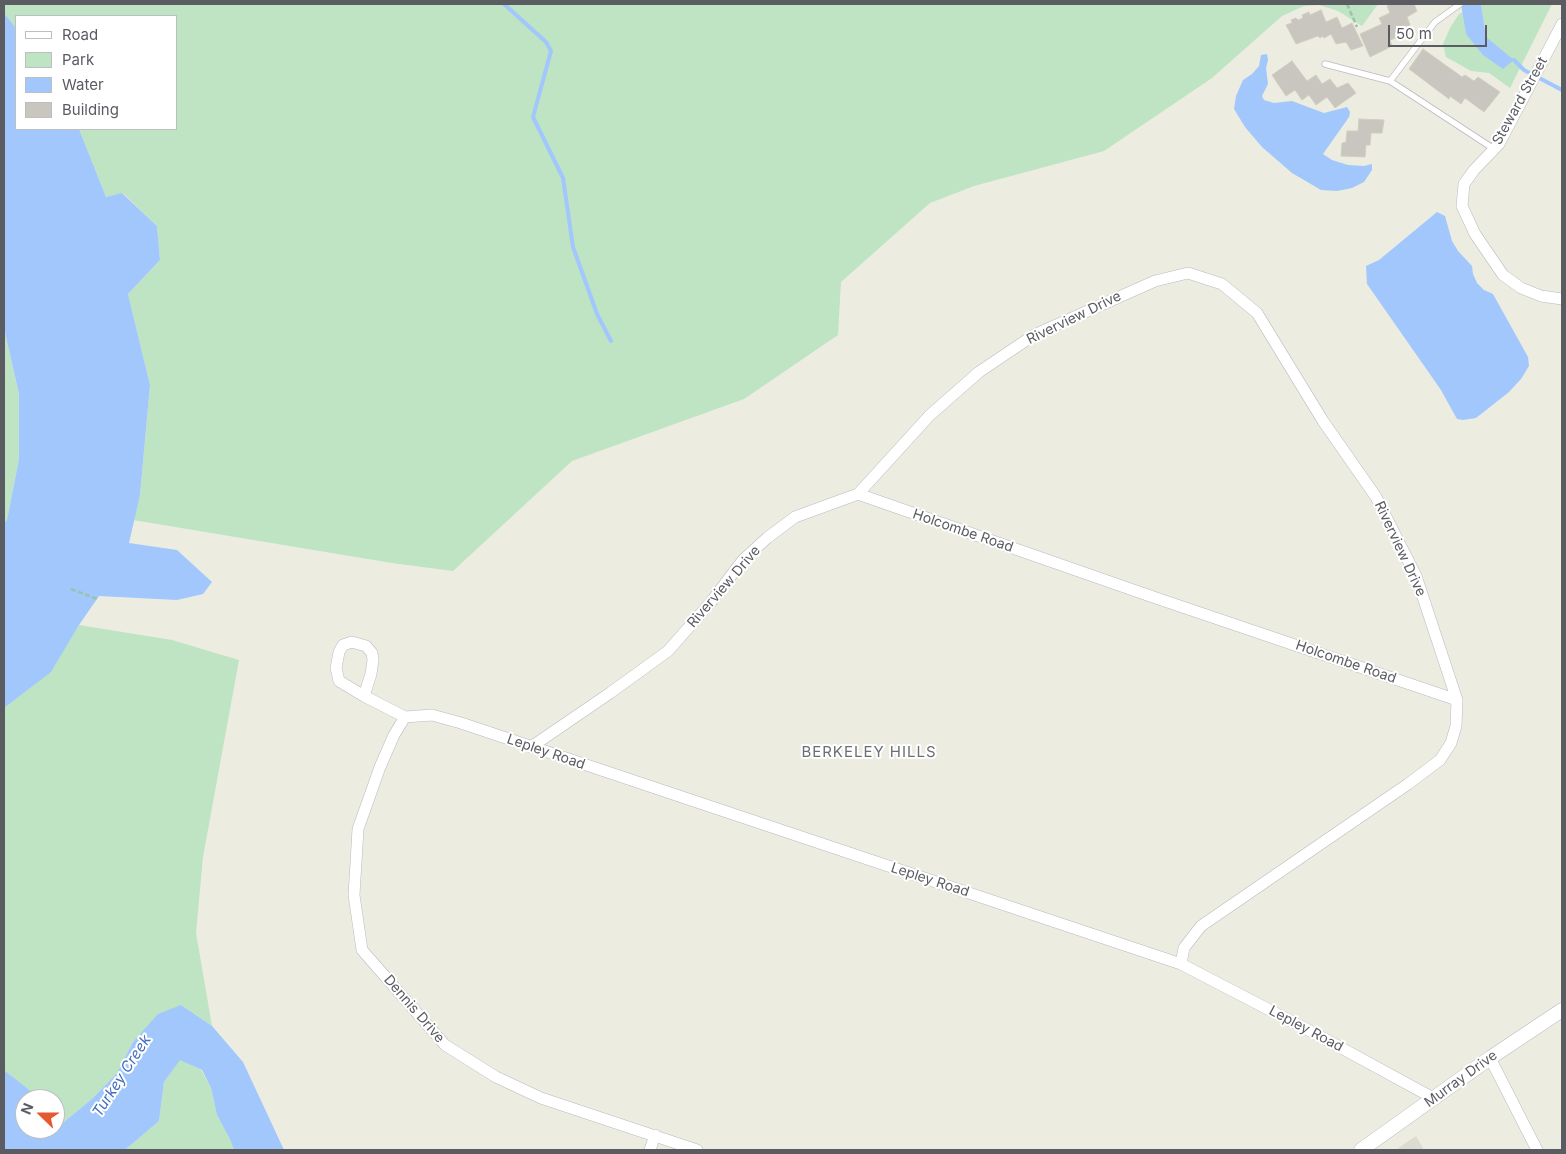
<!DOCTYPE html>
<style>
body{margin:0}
#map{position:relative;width:1566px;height:1154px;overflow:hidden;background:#ecece1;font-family:Inter,sans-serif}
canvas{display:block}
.frame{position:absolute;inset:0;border:5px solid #5a5c62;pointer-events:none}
.legend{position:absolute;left:15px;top:15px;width:162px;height:115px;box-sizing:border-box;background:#fff;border:1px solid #bdbec0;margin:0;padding:6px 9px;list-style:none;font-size:15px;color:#5a5c62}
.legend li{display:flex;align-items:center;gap:10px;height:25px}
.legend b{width:25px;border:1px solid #bdbec0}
.north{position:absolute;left:15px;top:1089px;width:50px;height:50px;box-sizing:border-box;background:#fff;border:1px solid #bdbec0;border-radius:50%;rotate:292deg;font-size:14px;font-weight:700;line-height:20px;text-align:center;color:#5a5c62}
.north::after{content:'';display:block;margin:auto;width:18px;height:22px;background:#e5592f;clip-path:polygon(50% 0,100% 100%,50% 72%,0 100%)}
.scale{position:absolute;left:1388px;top:25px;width:99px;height:22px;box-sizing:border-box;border:2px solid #5a5c62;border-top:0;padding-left:6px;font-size:15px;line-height:18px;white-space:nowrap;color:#5a5c62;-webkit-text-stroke:4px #fff;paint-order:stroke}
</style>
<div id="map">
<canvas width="1566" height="1154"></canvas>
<div class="frame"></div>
<ul class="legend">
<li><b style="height:6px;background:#fff"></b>Road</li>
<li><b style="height:14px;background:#bee4c4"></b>Park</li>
<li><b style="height:14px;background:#a1c7fd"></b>Water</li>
<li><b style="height:14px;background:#c8c6bf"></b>Building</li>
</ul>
<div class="north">N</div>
<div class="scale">50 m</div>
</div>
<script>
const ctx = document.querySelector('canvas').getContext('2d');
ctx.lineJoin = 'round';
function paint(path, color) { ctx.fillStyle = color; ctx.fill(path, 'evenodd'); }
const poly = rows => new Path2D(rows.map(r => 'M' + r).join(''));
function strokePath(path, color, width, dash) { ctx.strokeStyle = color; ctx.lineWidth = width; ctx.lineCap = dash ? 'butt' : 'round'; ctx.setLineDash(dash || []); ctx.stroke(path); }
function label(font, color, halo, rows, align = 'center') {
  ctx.font = font + ' Inter,sans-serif'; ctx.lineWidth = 4; ctx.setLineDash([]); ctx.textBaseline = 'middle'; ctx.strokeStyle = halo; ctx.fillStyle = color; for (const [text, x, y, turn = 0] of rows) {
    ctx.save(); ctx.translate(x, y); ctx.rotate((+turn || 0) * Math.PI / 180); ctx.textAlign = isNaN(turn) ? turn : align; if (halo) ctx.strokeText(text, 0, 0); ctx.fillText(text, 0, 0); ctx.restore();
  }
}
paint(poly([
 [1416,1136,1424,1150,1396,1150,1404,1144]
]), '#dcdbcf');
paint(poly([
 [4,4,1378,4,1362,26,1338,11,1319,5,1304,6,1282,16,1212,78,1104,151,974,186,930,203,841,282,838,335,744,399,572,461,453,571,392,563,133,520,140,495,150,385,128,294,160,260,157,226,123,193,106,197,79,129,176,129,176,16,16,16,16,28,4,13],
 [1481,4,1552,4,1510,88,1489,73,1471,71,1446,57,1443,44,1450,28,1459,14,1463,12,1466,34,1486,37],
 [4,328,19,394,19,459,7,520,4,523],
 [79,625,172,640,239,660,203,857,196,933,212,1026,181,1005,133,1042,117,1073,93,1098,53,1131,45,1129,55,1129,55,1099,37,1099,37,1097,4,1070,4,708,51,671],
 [180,1059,201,1070,211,1088,217,1115,231,1139,234,1150,125,1150,159,1121,164,1082]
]), '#bee4c4');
paint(poly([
 [1461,4,1481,4,1486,37,1514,60,1503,69,1483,55,1466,34],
 [4,13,16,28,16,129,79,129,106,197,122,193,157,226,160,260,128,294,150,385,140,495,129,543,177,550,212,582,203,594,177,600,99,596,79,625,51,672,4,708,4,523,7,520,19,459,19,394,4,328],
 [1267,54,1268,60,1266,68,1268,84,1262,96,1264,100,1274,103,1292,101,1324,113,1347,107,1350,112,1349,117,1323,154,1332,160,1348,165,1364,166,1372,164,1372,170,1364,182,1352,188,1337,191,1321,190,1292,173,1262,147,1245,127,1234,109,1236,96,1243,80,1252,74,1259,66,1261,55],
 [1437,212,1445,216,1452,241,1458,251,1472,266,1473,274,1477,283,1484,290,1493,294,1528,357,1529,366,1521,379,1509,392,1476,418,1463,420,1457,419,1441,390,1367,284,1366,266,1379,260],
 [181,1005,212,1026,243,1062,284,1150,234,1150,230,1139,217,1115,211,1088,202,1070,180,1060,164,1082,159,1121,125,1150,4,1150,4,1070,38,1097,37,1099,25,1099,25,1129,45,1129,53,1131,93,1098,117,1073,133,1042,158,1014]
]), '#a1c7fd');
strokePath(poly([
 [504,4,546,42,551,51,533,117,563,178,573,247,597,314,611,341],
 [1514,60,1524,70,1562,90]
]), '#a1c7fd', 4);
const building = poly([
 [1391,4,1414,4,1417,11,1407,17,1410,25,1399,29,1401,36,1390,40,1392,46,1370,57,1360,34,1382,24,1379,18,1390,13,1387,6,1391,4],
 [1321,10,1326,22,1337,17,1342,28,1352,23,1363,46,1351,50,1346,42,1336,44,1331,34,1324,38,1323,36,1320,38,1318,36,1296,44,1286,25,1292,23,1291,20,1296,18,1298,20,1303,18,1302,15,1309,12,1310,15,1321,10],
 [1423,49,1462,77,1465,75,1474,81,1478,77,1500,92,1484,112,1465,98,1461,104,1450,96,1449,99,1409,69,1423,49],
 [1292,61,1307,81,1316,75,1322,84,1330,79,1337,88,1348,83,1356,93,1335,108,1327,97,1316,105,1309,95,1302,100,1295,90,1286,96,1272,75,1292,61],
 [1359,119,1384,120,1382,133,1371,133,1370,145,1366,145,1365,157,1341,156,1342,143,1346,142,1347,131,1358,131,1359,119]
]);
paint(building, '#c8c6bf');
strokePath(building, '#d1cec0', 1);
const service = poly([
 [1325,64,1390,81,1494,149],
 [1390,81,1435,22,1460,4]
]);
const minor = poly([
 [1562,24,1499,144,1474,170,1464,184,1462,206,1475,234,1503,275,1521,288,1541,296,1562,299],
 [858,494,1156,598,1457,700],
 [364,696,371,674,373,660,372,653,366,646,352,642,343,645,339,652,336,668,339,681,364,696,405,717],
 [405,717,432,715,461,723,1181,964,1312,1032,1435,1099],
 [405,717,394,735,380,767,358,829,354,895,362,950,445,1045,496,1077,541,1098,697,1150],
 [531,747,610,693,668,651,711,602,743,560,767,538,795,517,858,494,930,415,979,372,1034,335,1155,281,1188,273,1222,284,1257,313,1323,421,1376,497,1416,576,1457,700,1456,726,1451,743,1440,760,1408,784,1201,926,1184,948,1181,964],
 [1490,1058,1537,1150],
 [650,1150,655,1135]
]);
const tertiary = poly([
 [1361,1150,1490,1058,1562,1010]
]);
strokePath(service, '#b9bac0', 7);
strokePath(minor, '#b9bac0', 12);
strokePath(tertiary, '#b9bac0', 15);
strokePath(poly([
 [1347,4,1357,27],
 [71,589,97,599]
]), '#97c4ab', 2.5, [5, 2.5]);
strokePath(service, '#fff', 5.5);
strokePath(minor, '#fff', 11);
strokePath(tertiary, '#fff', 14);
label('14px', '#5a5c62', '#fff', [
 ["Steward Street",1520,101,-61],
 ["Riverview Drive",1074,318,-26],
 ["Holcombe Road",963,531,19],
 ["Riverview Drive",1400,549,65],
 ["Riverview Drive",724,587,-49],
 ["Holcombe Road",1346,662,19],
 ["Lepley Road",546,752,19],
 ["Lepley Road",930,880,18],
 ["Dennis Drive",414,1009,49],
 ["Lepley Road",1306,1029,28],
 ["Murray Drive",1461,1079,-36]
]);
ctx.letterSpacing = '1px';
label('15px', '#6b6e74', '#fff', [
 ["BERKELEY HILLS",869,752]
]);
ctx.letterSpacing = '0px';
label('italic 15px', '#446ebf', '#fff', [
 ["Turkey Creek",122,1076,-57]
]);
</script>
